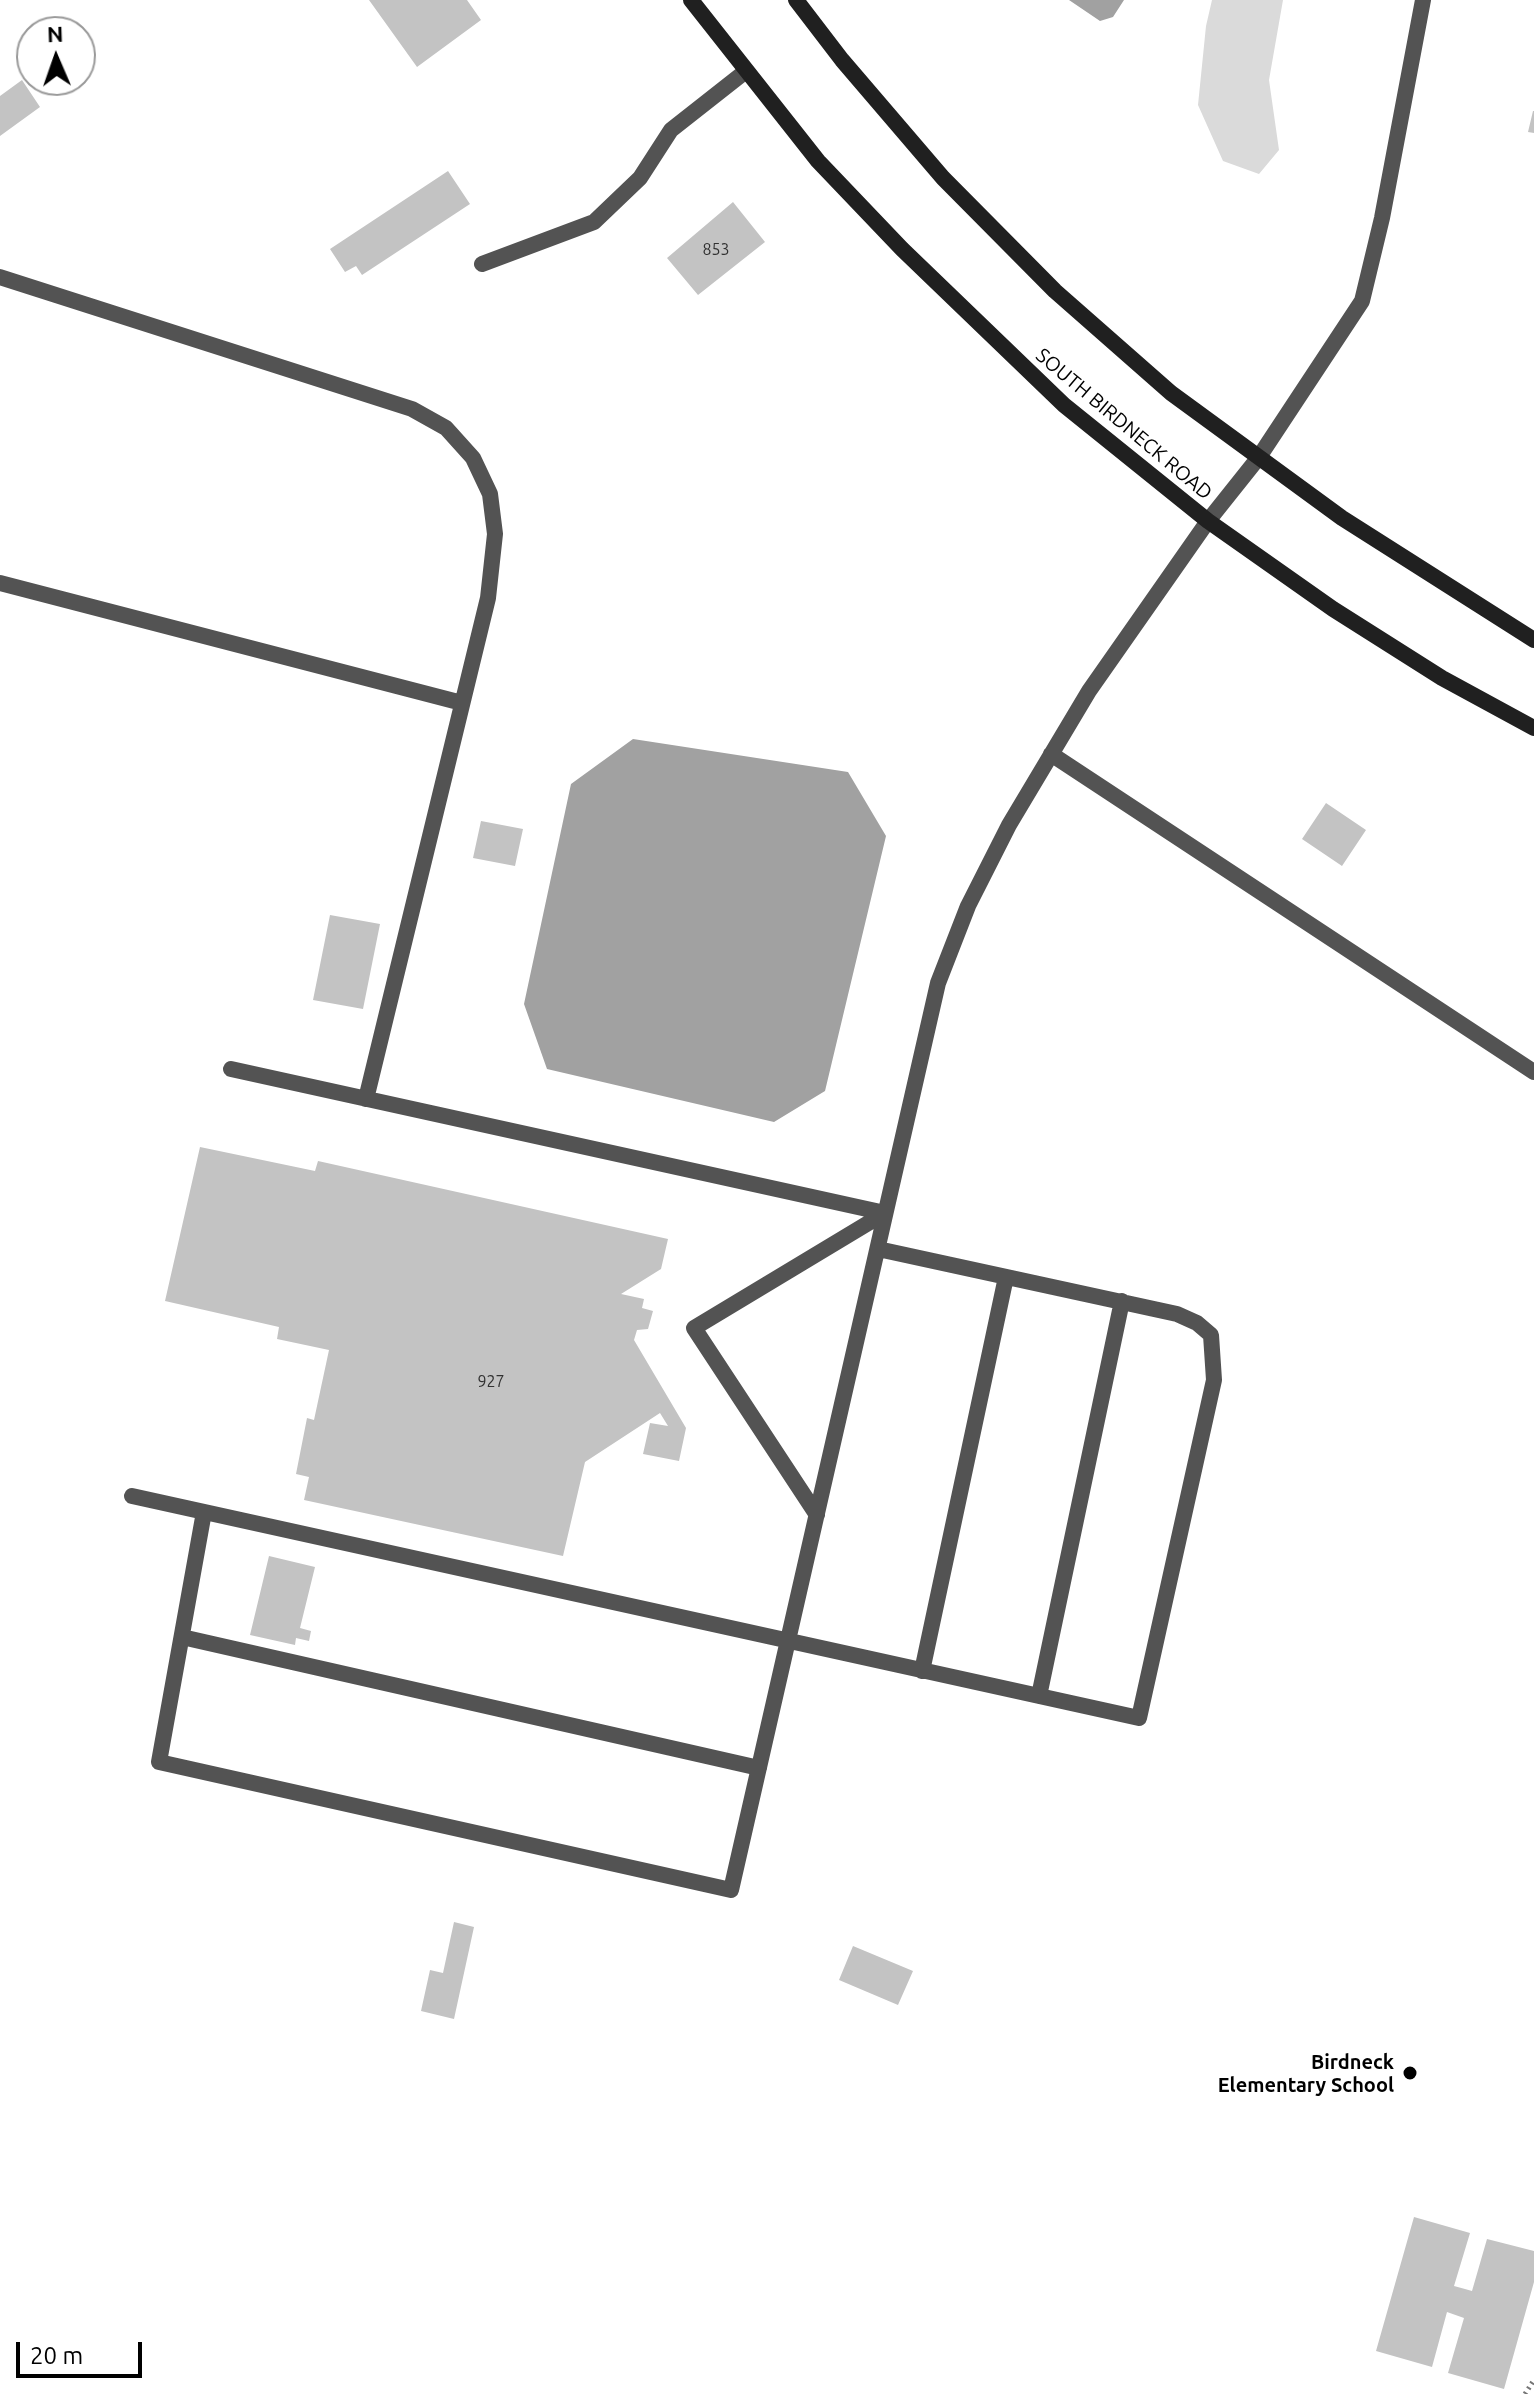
<!DOCTYPE html>
<style>
body{margin:0}
#map{position:relative;width:1534px;height:2394px;overflow:hidden;background:#fff;font-family:Ubuntu,sans-serif}
canvas{display:block}
.north{position:absolute;left:16px;top:16px;width:80px;height:80px;box-sizing:border-box;background:#fff;border:2px solid #999;border-radius:50%;rotate:358deg;font-size:22px;font-weight:700;line-height:32px;text-align:center;color:#000}
.north::after{content:'';display:block;margin:auto;width:28px;height:36px;background:#000;clip-path:polygon(50% 0,100% 100%,50% 72%,0 100%)}
.scale{position:absolute;left:16px;top:2342px;width:126px;height:36px;box-sizing:border-box;border:4px solid #000;border-top:0;padding-left:10px;font-size:24px;line-height:28px;white-space:nowrap;color:#000;-webkit-text-stroke:6px #fff;paint-order:stroke}
</style>
<div id="map">
<canvas width="1534" height="2394"></canvas>
<div class="north">N</div>
<div class="scale">20 m</div>
</div>
<script>
const ctx = document.querySelector('canvas').getContext('2d');
ctx.lineJoin = 'round';
function paint(path, color) { ctx.fillStyle = color; ctx.fill(path, 'evenodd'); }
const poly = rows => new Path2D(rows.map(r => 'M' + r).join(''));
function strokePath(path, color, width, dash) { ctx.strokeStyle = color; ctx.lineWidth = width; ctx.lineCap = dash ? 'butt' : 'round'; ctx.setLineDash(dash || []); ctx.stroke(path); }
function label(font, color, halo, rows, align = 'center') {
  ctx.font = font + ' Ubuntu,sans-serif'; ctx.lineWidth = 6; ctx.setLineDash([]); ctx.textBaseline = 'middle'; ctx.strokeStyle = halo; ctx.fillStyle = color; for (const [text, x, y, turn = 0] of rows) {
    ctx.save(); ctx.translate(x, y); ctx.rotate((+turn || 0) * Math.PI / 180); ctx.textAlign = isNaN(turn) ? turn : align; if (halo) ctx.strokeText(text, 0, 0); ctx.fillText(text, 0, 0); ctx.restore();
  }
}
paint(poly([
 [1212,0,1283,0,1269,80,1279,150,1259,174,1223,161,1198,105,1206,26]
]), '#dadada');
paint(poly([
 [1069,0,1124,0,1113,17,1100,21],
 [633,739,848,772,886,836,825,1091,774,1122,547,1069,524,1004,571,784]
]), '#a1a1a1');
paint(poly([
 [369,0,467,0,481,20,417,67],
 [22,80,40,107,0,136,0,96],
 [1533,111,1534,111,1534,133,1528,132],
 [448,171,470,204,362,275,356,266,345,272,330,249],
 [733,202,765,242,698,295,667,258],
 [1326,803,1366,830,1342,866,1302,839],
 [481,821,523,829,515,866,473,858],
 [330,915,380,924,363,1009,313,1000],
 [200,1147,315,1171,318,1161,668,1239,661,1269,621,1294,644,1299,642,1308,653,1311,648,1329,637,1330,634,1340,686,1428,679,1461,643,1454,650,1423,668,1426,660,1413,585,1462,563,1556,304,1500,309,1477,296,1474,307,1418,314,1420,329,1350,277,1339,279,1327,165,1301],
 [269,1556,315,1567,300,1628,311,1631,309,1641,296,1638,295,1645,250,1635],
 [454,1922,474,1927,454,2019,421,2011,430,1970,443,1973],
 [853,1946,913,1971,898,2005,839,1980],
 [1414,2217,1470,2233,1454,2286,1465,2289,1472,2291,1487,2239,1534,2251,1534,2282,1504,2389,1448,2373,1464,2318,1447,2312,1432,2367,1376,2351]
]), '#c3c3c3');
strokePath(poly([
 [1525,2394,1534,2380]
]), '#757575', 5, [2, 4]);
strokePath(poly([
 [482,264,594,222,640,178,671,130,746,71],
 [0,277,412,409,446,428,473,458,490,494,495,534,488,598,366,1099],
 [0,583,462,703],
 [1051,754,1534,1072],
 [231,1069,885,1213,694,1328,817,1515],
 [132,1496,1139,1718,1214,1380,1211,1335,1197,1323,1177,1314,878,1249],
 [204,1512,159,1762,731,1890,938,983,968,906,1009,825,1089,691,1208,521,1259,457,1362,301,1382,218,1423,0],
 [182,1637,759,1768],
 [922,1671,1006,1277],
 [1039,1696,1122,1301]
]), '#535353', 16);
strokePath(poly([
 [691,0,818,161,902,249,1064,405,1208,521,1333,609,1442,678,1534,728],
 [796,0,842,60,943,178,1055,291,1171,393,1342,518,1534,640]
]), '#202020', 16);
for (const [x, y, r, color] of [
 [1410,2073,8,"#000"]
]) { const dot = new Path2D(); dot.arc(x, y, r, 0, 2 * Math.PI); ctx.fillStyle = color; ctx.fill(dot); strokePath(dot, '#fff', 3); }
label('16px', '#313131', null, [
 ["853",716,250],
 ["927",491,1382]
]);
label('20px', '#000', '#fff', [
 ["SOUTH BIRDNECK ROAD",1124,424,40]
]);
label('bold 20px', '#000', '#fff', [
 ["Birdneck",1394,2062],
 ["Elementary School",1394,2085]
], 'right');
</script>
